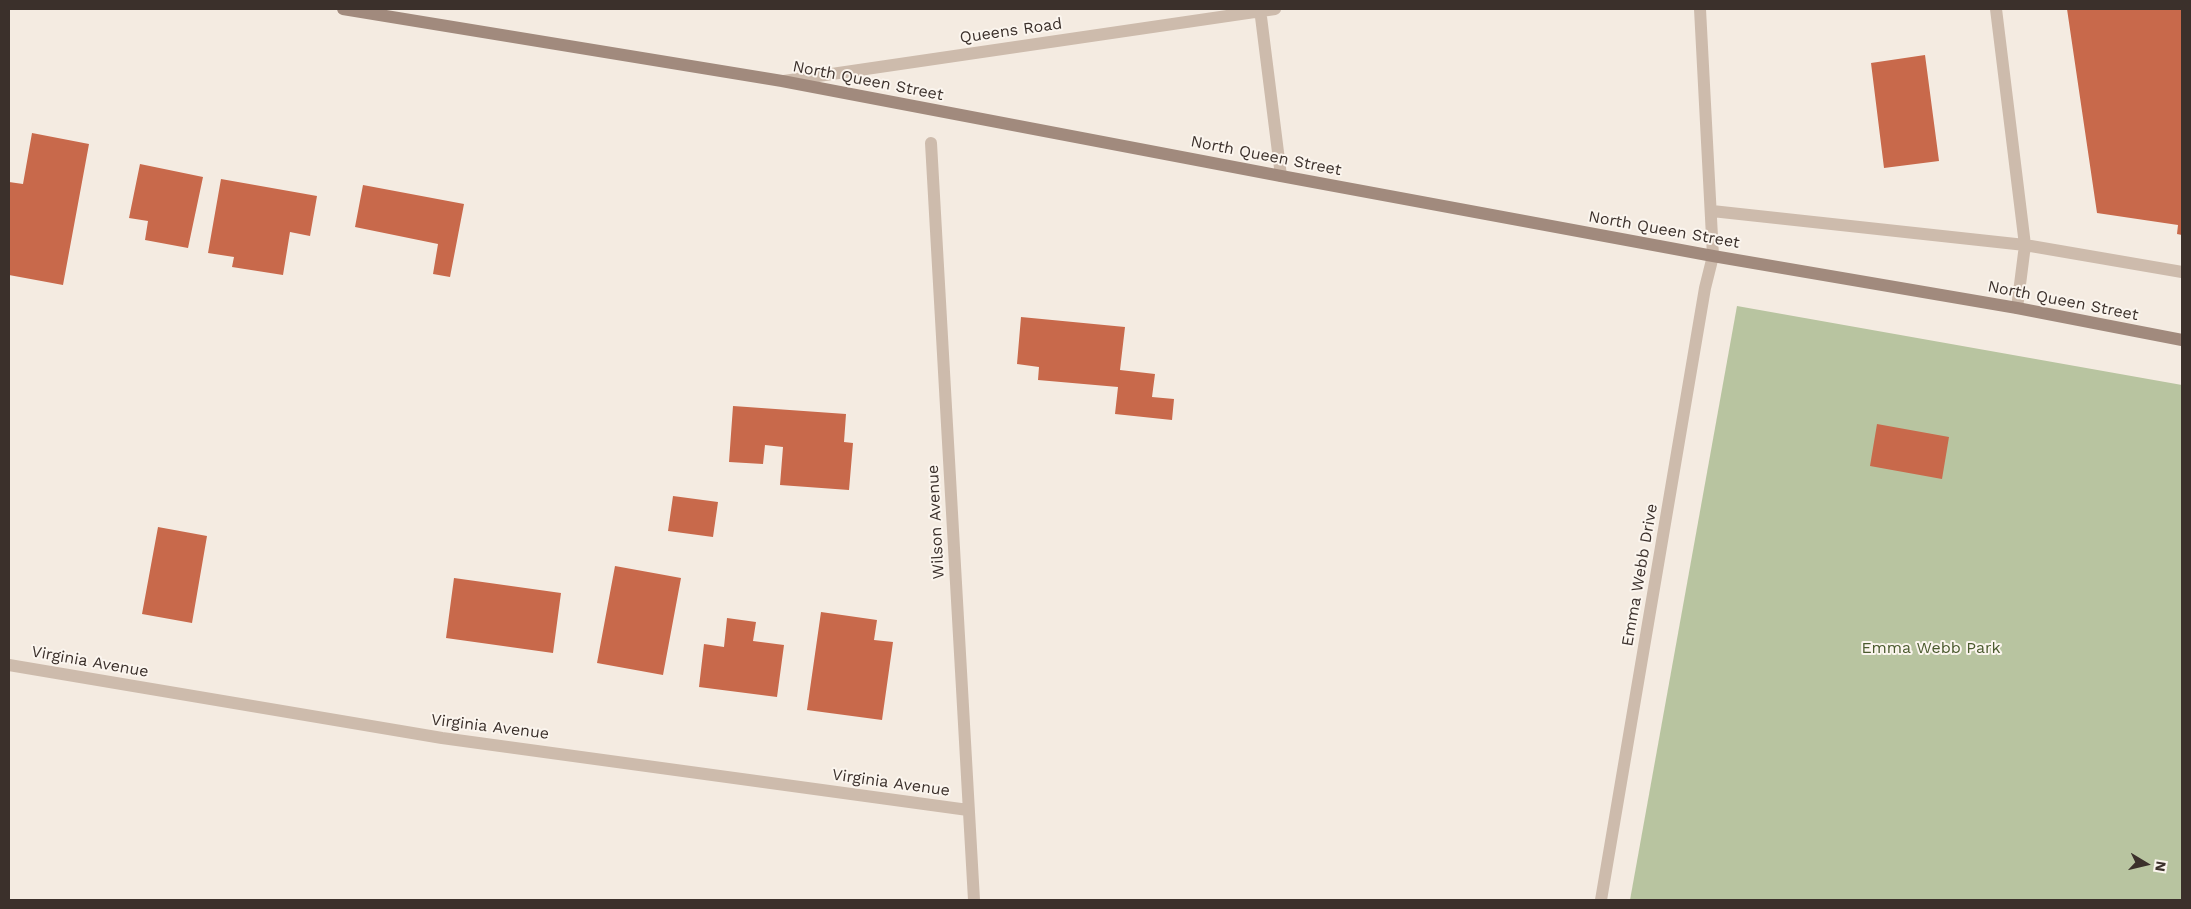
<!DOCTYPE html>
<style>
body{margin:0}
#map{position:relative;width:2191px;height:909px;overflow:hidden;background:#f4ebe1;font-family:"Work Sans",sans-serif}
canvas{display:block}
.frame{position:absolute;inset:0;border:10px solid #3b302b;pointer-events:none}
.north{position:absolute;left:2121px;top:839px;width:50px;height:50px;-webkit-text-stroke:4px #fbf5ee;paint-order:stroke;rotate:99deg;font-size:14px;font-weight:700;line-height:20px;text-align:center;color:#3b302b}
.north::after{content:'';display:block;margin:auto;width:18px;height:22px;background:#3b302b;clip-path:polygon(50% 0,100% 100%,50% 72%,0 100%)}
</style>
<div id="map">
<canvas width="2191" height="909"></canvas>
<div class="frame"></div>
<div class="north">N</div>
</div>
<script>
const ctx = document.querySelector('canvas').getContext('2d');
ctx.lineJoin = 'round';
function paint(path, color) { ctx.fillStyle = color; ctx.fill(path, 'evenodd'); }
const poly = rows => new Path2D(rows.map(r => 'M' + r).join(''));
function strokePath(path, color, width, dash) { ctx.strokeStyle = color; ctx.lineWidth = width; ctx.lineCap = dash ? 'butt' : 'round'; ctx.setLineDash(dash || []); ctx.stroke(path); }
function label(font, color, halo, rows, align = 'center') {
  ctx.font = font + ' "Work Sans",sans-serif'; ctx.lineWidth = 4; ctx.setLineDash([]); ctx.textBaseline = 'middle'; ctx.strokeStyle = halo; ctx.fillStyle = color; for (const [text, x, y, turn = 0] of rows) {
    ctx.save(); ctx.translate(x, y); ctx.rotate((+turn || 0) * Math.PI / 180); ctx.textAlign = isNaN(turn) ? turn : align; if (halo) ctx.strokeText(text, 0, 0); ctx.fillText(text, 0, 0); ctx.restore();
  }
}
paint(poly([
 [1737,306,2182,385,2182,900,1630,900]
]), '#b8c4a0');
paint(poly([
 [2067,9,2182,9,2182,235,2177,234,2178,225,2097,213],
 [1925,55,1939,161,1884,168,1871,63],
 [32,133,89,144,63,285,9,275,9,182,23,184],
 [140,164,203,177,188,248,145,240,148,221,129,218],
 [221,179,317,196,310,236,290,232,283,275,232,267,234,257,208,253],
 [363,185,464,204,450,277,433,274,438,244,355,227],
 [1021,317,1125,327,1120,370,1155,374,1152,397,1174,399,1172,420,1115,414,1118,387,1038,380,1039,367,1017,364],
 [733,406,846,414,844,442,853,443,849,490,780,485,783,447,765,445,763,464,729,462],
 [1877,424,1949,437,1942,479,1870,466],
 [673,496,718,502,713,537,668,531],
 [158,527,207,536,192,623,142,614],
 [615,566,681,578,663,675,597,663],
 [454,578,561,593,553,653,446,638],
 [821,612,877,620,874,640,893,642,882,720,807,710],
 [727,618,756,622,753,641,784,645,777,697,699,687,704,644,724,647]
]), '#c8694b');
strokePath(poly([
 [1700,9,1713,256],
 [1996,9,2025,245,2017,308],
 [1712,211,2025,245,2182,272]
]), '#cdbbac', 12);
strokePath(poly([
 [1260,9,1281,176],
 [784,81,1275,9],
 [931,143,974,900],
 [9,665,442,738,968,810],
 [1601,900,1705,288,1713,256]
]), '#cdbbac', 12);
strokePath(poly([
 [343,9,782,81,1281,176,1713,256,2017,308,2182,340]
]), '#a18a7d', 12);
label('16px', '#3b302b', '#fbf5ee', [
 ["Queens Road",1011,31,-8],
 ["North Queen Street",868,81,11],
 ["North Queen Street",1266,156,11],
 ["North Queen Street",1664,230,10],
 ["North Queen Street",2063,301,11],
 ["Wilson Avenue",936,522,-93],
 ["Emma Webb Drive",1640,575,-80],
 ["Virginia Avenue",90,662,10],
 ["Virginia Avenue",490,727,7],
 ["Virginia Avenue",891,783,8]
]);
label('16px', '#4a5a2e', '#fbf5ee', [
 ["Emma Webb Park",1931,648]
]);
</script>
